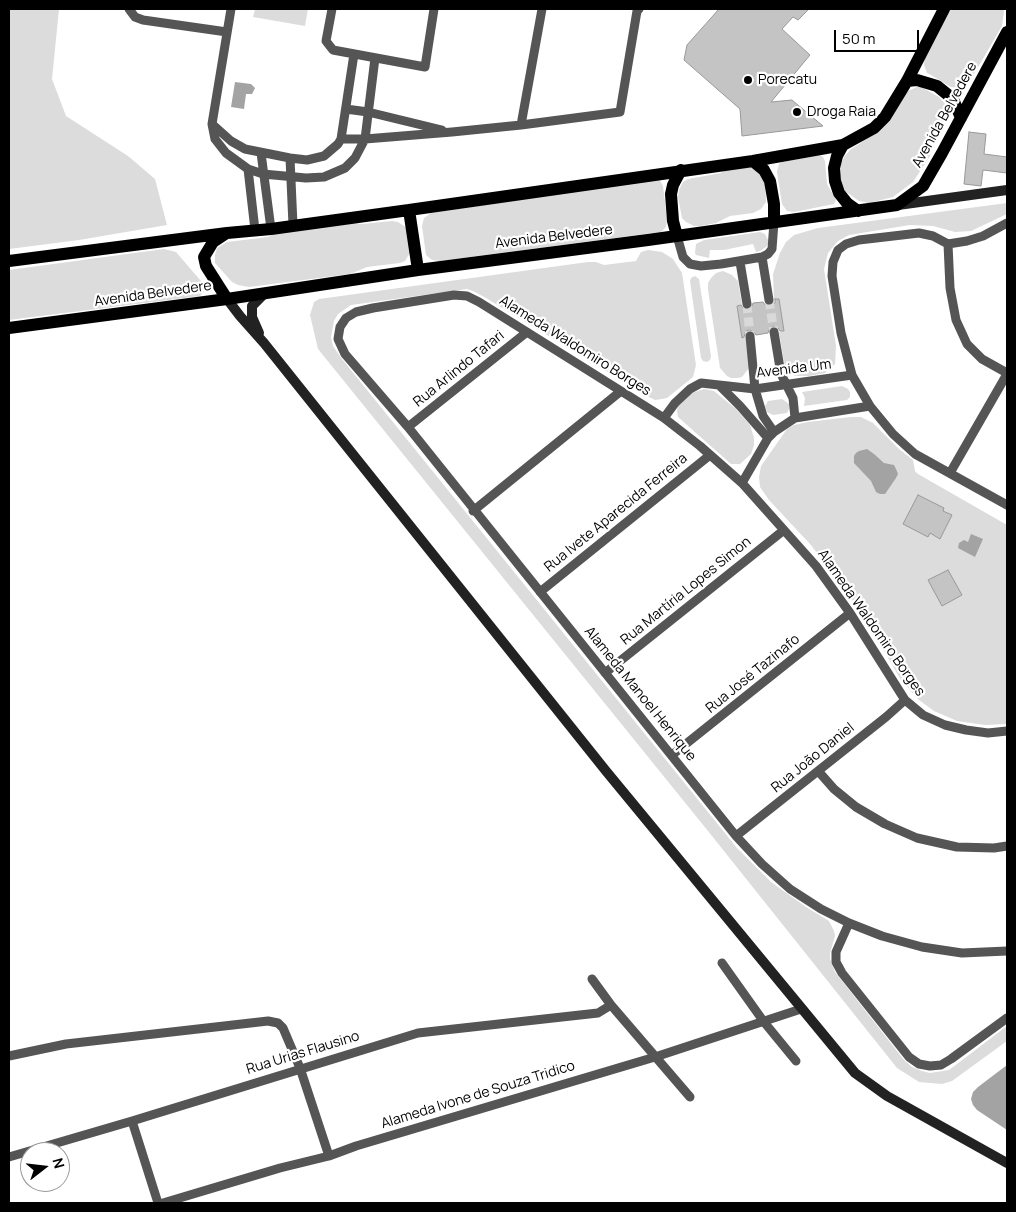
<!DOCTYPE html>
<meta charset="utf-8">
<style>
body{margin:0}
#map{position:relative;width:1016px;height:1212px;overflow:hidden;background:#fff;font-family:Manrope,sans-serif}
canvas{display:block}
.frame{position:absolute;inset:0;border:10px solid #000;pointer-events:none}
.north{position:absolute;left:20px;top:1142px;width:50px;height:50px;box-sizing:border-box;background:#fff;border:1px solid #999;border-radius:50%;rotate:74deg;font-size:14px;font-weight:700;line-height:20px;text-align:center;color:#000}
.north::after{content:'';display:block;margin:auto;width:18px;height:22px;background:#000;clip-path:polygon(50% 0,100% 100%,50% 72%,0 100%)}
.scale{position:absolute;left:834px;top:30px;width:85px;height:22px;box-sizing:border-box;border:2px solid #000;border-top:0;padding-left:6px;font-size:15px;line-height:18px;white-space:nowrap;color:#000;-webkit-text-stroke:4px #fff;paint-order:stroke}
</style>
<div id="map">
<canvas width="1016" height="1212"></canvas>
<div class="frame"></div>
<div class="north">N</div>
<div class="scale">50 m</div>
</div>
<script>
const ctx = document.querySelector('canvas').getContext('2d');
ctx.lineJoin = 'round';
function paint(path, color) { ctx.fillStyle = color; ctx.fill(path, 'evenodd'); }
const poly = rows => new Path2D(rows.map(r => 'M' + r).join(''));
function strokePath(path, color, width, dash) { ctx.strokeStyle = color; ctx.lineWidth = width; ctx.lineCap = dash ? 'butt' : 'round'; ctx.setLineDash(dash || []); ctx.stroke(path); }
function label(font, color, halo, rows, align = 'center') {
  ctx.font = font + ' Manrope,sans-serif'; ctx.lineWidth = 4.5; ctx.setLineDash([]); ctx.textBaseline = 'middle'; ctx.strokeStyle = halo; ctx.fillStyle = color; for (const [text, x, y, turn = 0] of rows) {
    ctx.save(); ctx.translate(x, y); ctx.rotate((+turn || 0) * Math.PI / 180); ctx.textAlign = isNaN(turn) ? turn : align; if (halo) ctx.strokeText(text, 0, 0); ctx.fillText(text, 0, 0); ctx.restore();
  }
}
paint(poly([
 [9,9,59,9,52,79,66,116,128,156,155,179,167,225,79,240,9,249],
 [255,9,308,9,305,26,253,17],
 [951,9,1003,9,1004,11,1002,26,970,81,963,87,959,88,951,87,931,75,927,73,924,65,925,57],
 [917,87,921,87,939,97,947,106,947,117,932,142,930,156,913,182,893,197,869,203,859,201,845,191,842,183,840,175,841,164,844,157,850,150,874,134,908,91],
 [820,155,823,157,825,161,827,184,836,200,834,204,794,212,787,211,782,204,777,172,779,164,782,162],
 [750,166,765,177,766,202,761,209,753,213,730,216,716,223,701,226,694,226,686,222,682,218,678,197,679,190,683,182,688,179,721,173,730,167],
 [659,179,663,186,667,219,666,227,661,232,440,261,432,260,426,255,422,226,424,218,431,213],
 [1007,203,1007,214,971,231,955,232,933,226,910,225,849,235,838,241,828,253,824,269,836,346,835,364,825,373,809,376,795,376,788,372,784,362,779,332,784,331,779,299,774,299,773,274,780,253,786,242,794,235,818,228],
 [392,221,398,222,407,228,411,251,405,261,400,263,367,267,350,274,249,287,238,285,232,282,215,263,215,255,217,248,227,242,268,237,278,232,353,223,362,224],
 [760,232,765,234,769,242,766,247,760,251,756,252,753,244,724,250,710,250,709,258,696,255,695,253,696,244,704,240],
 [164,249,176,252,207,288,200,296,9,320,9,270],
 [648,250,662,252,673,259,682,273,696,365,693,377,667,398,662,399,655,400,649,397,486,298,473,291,467,289,351,305,338,314,334,321,331,337,333,346,342,359,737,848,771,882,806,907,829,921,834,931,835,936,830,953,830,959,835,972,904,1060,912,1067,922,1071,930,1073,949,1070,1007,1026,1007,1041,952,1081,942,1084,919,1082,897,1068,708,831,318,349,310,315,314,302,319,299,588,262,596,262,604,265,636,261,641,252],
 [723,271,732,275,738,281,742,305,737,306,742,337,747,337,749,368,742,377,738,378,731,378,727,376,720,368,708,290,708,283,711,278,716,273],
 [695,276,699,279,711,356,710,360,707,362,703,361,701,358,690,281,691,278],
 [842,386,848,389,850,392,850,397,847,400,804,406,805,398,802,392],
 [704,389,714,391,736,409,750,425,754,438,754,445,751,454,740,464,731,464,678,417,677,411,678,405,692,393],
 [782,399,789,404,789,409,787,413,773,415,767,412,765,406,768,401],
 [851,417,861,417,873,423,899,449,913,460,915,471,918,474,1007,525,1007,724,985,725,957,721,934,711,919,700,901,680,866,620,839,581,810,544,769,500,760,487,759,477,761,466,787,429,794,425,808,422]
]), '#dcdcdc');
paint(poly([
 [235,82,251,84,255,88,252,94,246,94,244,109,231,107],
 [867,449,874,454,884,463,894,465,896,469,898,474,896,478,885,494,880,494,876,492,871,481,854,463,854,456,856,453,859,451],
 [971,534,983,539,975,557,958,548,959,543,964,540,968,542],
 [1007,1065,1007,1130,977,1110,973,1105,971,1099,973,1092,978,1087]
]), '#a3a3a3');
const building = poly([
 [719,9,809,9,798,20,793,17,782,29,810,55,771,102,792,100,823,126,742,136,740,109,684,60,687,45,719,9],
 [969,132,986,134,984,154,1007,157,1007,173,983,170,981,186,964,184,969,132],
 [775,299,779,299,784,331,780,331,778,328,773,326,770,328,768,333,756,335,753,331,749,330,746,331,744,337,742,338,737,306,741,305,743,308,748,310,751,308,753,303,763,302,766,306,770,306,775,303,775,299],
 [918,495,944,508,943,511,952,515,940,539,930,533,928,537,903,524,918,495],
 [948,570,962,595,942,606,928,580,948,570]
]);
paint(building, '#c4c4c4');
strokePath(building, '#999', 1);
strokePath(poly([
 [769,300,774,332],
 [747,304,750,336]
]), '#d9d9d9', 9, [9, 4.5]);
strokePath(poly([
 [129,9,135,17,143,20,227,32],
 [231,9,212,124,215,139,226,153,248,169,263,174,306,178,324,177,345,168,355,158,365,139,375,58],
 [332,9,326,41,333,50,425,67,434,9],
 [346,109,368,112,442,130],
 [212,124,231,141,245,149,290,158,307,160,324,156,338,144,341,139,354,54],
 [521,125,542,9],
 [341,139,365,139,452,132,521,125,620,112,637,11,639,9],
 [261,153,271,229],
 [290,158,293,225],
 [248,169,255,230],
 [1007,223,983,236,967,241,948,244,933,236,919,233,859,240,846,244,838,250,833,262,832,276,841,333,852,375,870,406,893,434,915,454,1007,505],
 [677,236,683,257,690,264,701,266,721,264,762,257,768,254,772,249,774,222],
 [948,244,950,288,956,320,967,344,982,359,1007,373],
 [762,257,769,300],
 [740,262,747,304],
 [774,332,781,374,793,398,795,418],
 [750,336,755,389,763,416,774,432],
 [719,385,740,406,768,438],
 [664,418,675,403,690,389,701,383,755,389,852,375],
 [408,427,527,332],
 [950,473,1007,374],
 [742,483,768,438,774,432,795,418,870,406],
 [473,511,621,391],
 [540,592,710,455],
 [605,673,784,530],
 [1007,731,988,733,966,730,945,725,923,715,905,700,850,613,816,566,742,483,700,446,664,418,479,302,467,296,454,295,373,308,356,312,346,318,340,327,338,339,345,354,408,427,736,836,762,864,790,889,821,909,849,923,882,936,922,947,962,953,1007,951],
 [672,755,850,613],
 [819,772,834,789,856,807,885,824,917,838,957,847,994,848,1007,846],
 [736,836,886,717,905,700],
 [849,923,836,952,836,962,842,973,909,1057,919,1064,930,1066,941,1065,951,1059,1007,1018],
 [722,963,764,1022,796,1061],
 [592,979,611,1005,690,1097],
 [9,1056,66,1044,268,1021,278,1023,283,1028,300,1068,329,1156],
 [132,1121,158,1203],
 [9,1157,132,1121,418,1033,598,1013,611,1005],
 [163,1203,280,1168,329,1156,356,1146,655,1057,801,1009]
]), '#555', 9);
strokePath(poly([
 [898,205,1007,190],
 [227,299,240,316,264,343,606,771,855,1073,887,1096,1007,1163],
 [259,333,252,317,252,306,265,293]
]), '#222', 10);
strokePath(poly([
 [907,81,917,80,937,86,953,99,961,118],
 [843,145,837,156,834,168,835,181,839,193,847,203,858,211],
 [753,161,764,170,770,181,774,204,774,222],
 [409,210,418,270],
 [225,234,213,242,204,257,206,266,227,299],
 [677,236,673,221,671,194,673,185,681,170],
 [9,261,227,233,271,229,409,210,753,161,843,145,874,128,885,117,907,81,944,9],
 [9,328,227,299,418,270,648,240,897,205,923,186,942,153,1007,32]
]), '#000', 12);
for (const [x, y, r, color] of [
 [748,80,5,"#000"],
 [797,112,5,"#000"]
]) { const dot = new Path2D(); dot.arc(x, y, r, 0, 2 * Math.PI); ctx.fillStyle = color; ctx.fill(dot); strokePath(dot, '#fff', 2); }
label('14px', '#000', '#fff', [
 ["Porecatu",758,80],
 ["Droga Raia",807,112]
], 'left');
label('14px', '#000', '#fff', [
 ["Avenida Belvedere",945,115,-61],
 ["Avenida Belvedere",554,237,-7],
 ["Avenida Belvedere",153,294,-8],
 ["Alameda Waldomiro Borges",575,346,32],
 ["Rua Arlindo Tafari",459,369,-39],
 ["Avenida Um",794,369,-7],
 ["Rua Ivete Aparecida Ferreira",616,513,-39],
 ["Rua Martíria Lopes Simon",686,591,-39],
 ["Alameda Waldomiro Borges",871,623,55],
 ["Rua José Tazinafo",753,674,-39],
 ["Alameda Manoel Henrique",640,694,51],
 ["Rua João Daniel",813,758,-39],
 ["Rua Urias Flausino",303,1053,-17],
 ["Alameda Ivone de Souza Tridico",478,1095,-17]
]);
</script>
